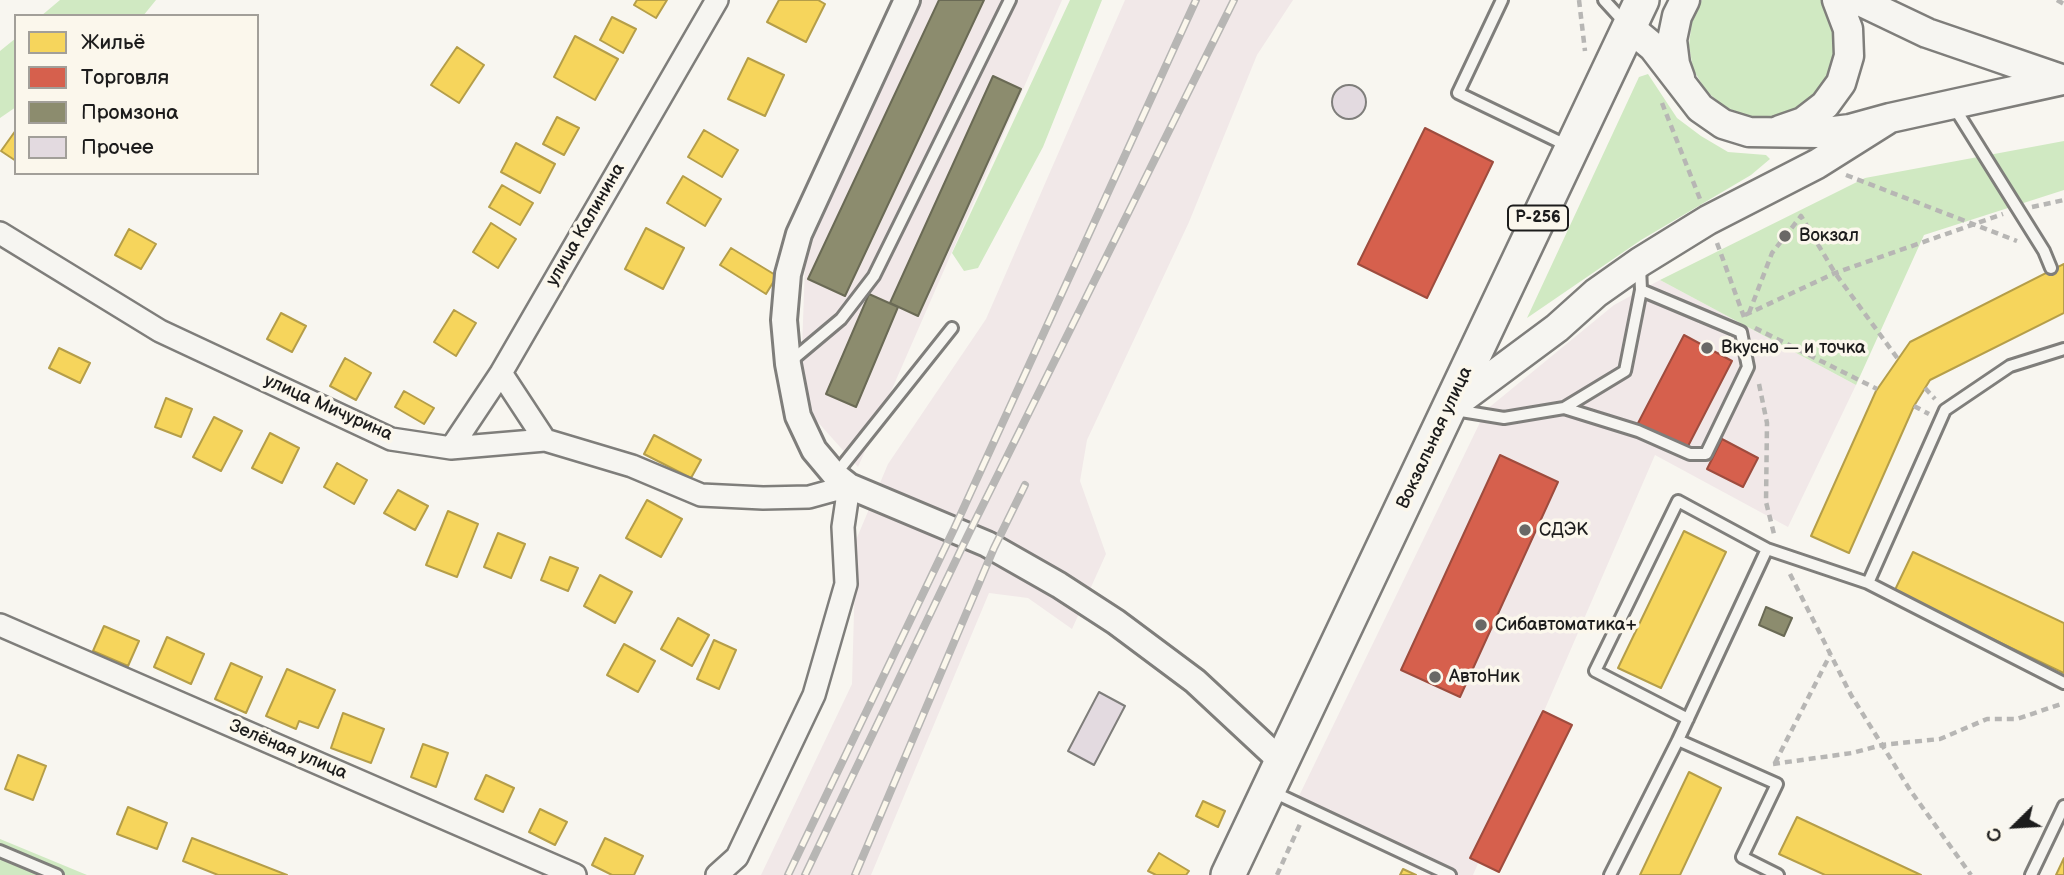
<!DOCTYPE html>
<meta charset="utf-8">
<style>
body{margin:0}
#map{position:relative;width:2064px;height:875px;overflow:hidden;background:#f8f6f0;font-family:"Balsamiq Sans",sans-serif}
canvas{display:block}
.legend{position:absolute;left:14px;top:14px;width:245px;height:161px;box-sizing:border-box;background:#fbf7ec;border:2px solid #a29f99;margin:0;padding:9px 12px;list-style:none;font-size:21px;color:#1c1c1c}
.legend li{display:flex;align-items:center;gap:14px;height:35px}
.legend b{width:35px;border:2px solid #a29f99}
.north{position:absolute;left:1980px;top:791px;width:70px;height:70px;-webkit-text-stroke:5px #fbf7ec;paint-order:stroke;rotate:246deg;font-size:19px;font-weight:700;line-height:28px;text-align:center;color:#1c1c1c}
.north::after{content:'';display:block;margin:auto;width:24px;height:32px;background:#1c1c1c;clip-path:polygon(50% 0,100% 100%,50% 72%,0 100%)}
</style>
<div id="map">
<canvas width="2064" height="875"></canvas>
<ul class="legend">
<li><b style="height:19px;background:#f6d55c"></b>Жильё</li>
<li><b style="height:19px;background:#d6604d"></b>Торговля</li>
<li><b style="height:19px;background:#8c8c6e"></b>Промзона</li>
<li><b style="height:19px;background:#e3dae0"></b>Прочее</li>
</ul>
<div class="north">С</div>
</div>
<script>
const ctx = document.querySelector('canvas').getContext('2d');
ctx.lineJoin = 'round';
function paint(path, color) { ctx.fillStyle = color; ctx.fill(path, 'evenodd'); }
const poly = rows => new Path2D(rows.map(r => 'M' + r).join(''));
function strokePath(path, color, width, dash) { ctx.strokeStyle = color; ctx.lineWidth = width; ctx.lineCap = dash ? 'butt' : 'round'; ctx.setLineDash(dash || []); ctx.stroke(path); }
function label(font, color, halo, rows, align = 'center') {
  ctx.font = font + ' "Balsamiq Sans",sans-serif'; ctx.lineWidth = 7; ctx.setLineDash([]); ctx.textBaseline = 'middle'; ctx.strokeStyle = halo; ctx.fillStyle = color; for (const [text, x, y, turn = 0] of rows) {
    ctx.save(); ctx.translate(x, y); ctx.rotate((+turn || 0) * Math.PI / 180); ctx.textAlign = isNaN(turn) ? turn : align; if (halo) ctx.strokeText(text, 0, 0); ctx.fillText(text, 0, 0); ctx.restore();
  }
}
paint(poly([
 [912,0,1062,0,858,467,815,419,801,378,806,236],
 [1125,0,1293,0,1257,55,1189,222,1087,440,1080,481,1106,554,1072,629,1028,598,989,593,871,875,761,875,852,684,856,540,888,464,986,319],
 [1660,280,1856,385,1788,527,1655,455,1473,875,1456,875,1299,796,1486,410,1614,305]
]), '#f1e8e8');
paint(poly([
 [60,0,156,0,143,16,41,16],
 [1070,0,1102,0,1043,147,978,268,964,271,952,253],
 [1702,0,1822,0,1827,6,1835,29,1836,53,1829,76,1815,95,1795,109,1772,116,1748,116,1725,107,1706,91,1693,69,1689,45,1692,21],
 [16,38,16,107,0,118,0,51],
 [1648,74,1677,118,1701,136,1728,152,1766,155,1770,159,1751,175,1641,240,1527,318,1639,77],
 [2064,141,2064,190,1924,235,1856,385,1660,280,1865,178],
 [0,839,87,875,0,875]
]), '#d0e9c2');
const homes = poly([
 [637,0,667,0,656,18,634,5,637,0],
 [779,0,818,0,825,4,806,42,767,22,779,0],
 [612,17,636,29,623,53,600,40,612,17],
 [575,36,618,59,595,100,554,77,575,36],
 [457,47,484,65,459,103,431,85,457,47],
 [748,58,784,75,765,116,728,99,748,58],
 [557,117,579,128,564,155,543,144,557,117],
 [16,130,16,161,1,151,16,130],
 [704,130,738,150,722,177,688,157,704,130],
 [516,143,555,164,540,193,501,172,516,143],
 [683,176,721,199,705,226,667,203,683,176],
 [502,185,533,203,520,225,489,207,502,185],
 [491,223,516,239,498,268,473,252,491,223],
 [646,228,684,248,663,289,625,269,646,228],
 [129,229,156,244,141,269,115,255,129,229],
 [731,248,777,276,766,294,720,265,731,248],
 [2064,264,2064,313,1930,380,1914,406,1849,553,1811,536,1876,391,1910,342,2064,264],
 [454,310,476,323,456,356,434,342,454,310],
 [281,313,306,326,292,352,267,339,281,313],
 [59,348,90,363,80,383,49,368,59,348],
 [345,358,371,373,356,400,330,386,345,358],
 [404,391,434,408,424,424,395,407,404,391],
 [166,398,192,409,181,437,155,427,166,398],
 [214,417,242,431,221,471,193,457,214,417],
 [270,433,299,448,282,483,252,468,270,433],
 [654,435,701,460,691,478,644,454,654,435],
 [337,463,367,480,354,504,324,487,337,463],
 [398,490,428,506,415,530,384,513,398,490],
 [647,500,682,519,661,557,626,538,647,500],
 [448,511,478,524,457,577,426,565,448,511],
 [1684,531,1726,552,1661,688,1618,668,1684,531],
 [498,533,525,544,511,578,484,567,498,533],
 [1913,552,2064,623,2064,673,1894,592,1913,552],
 [550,557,578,568,568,591,541,580,550,557],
 [600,575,632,592,615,623,584,606,600,575],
 [678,618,709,635,692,666,661,649,678,618],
 [104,626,139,641,128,666,93,651,104,626],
 [167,637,204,654,191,684,154,667,167,637],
 [714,640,736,650,719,689,697,679,714,640],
 [624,644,655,661,638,692,607,675,624,644],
 [231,663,262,677,246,713,215,699,231,663],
 [287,669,335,690,318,728,299,721,296,729,266,716,287,669],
 [343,713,384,729,371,763,331,748,343,713],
 [423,744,448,753,436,787,411,777,423,744],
 [18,755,46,766,33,800,5,789,18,755],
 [1689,772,1721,788,1680,875,1640,875,1689,772],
 [486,775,514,788,503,812,475,799,486,775],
 [1203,801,1225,811,1218,827,1196,816,1203,801],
 [128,807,167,823,157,849,117,834,128,807],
 [540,809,567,822,555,845,529,832,540,809],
 [1797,817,1921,875,1825,875,1779,854,1797,817],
 [192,838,287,875,218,875,183,861,192,838],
 [605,838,643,856,634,875,612,875,592,865,605,838],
 [1159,853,1189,871,1186,875,1156,875,1148,871,1159,853],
 [2064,858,2064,875,2056,875,2064,858],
 [1403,869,1416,875,1400,875,1403,869]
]);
paint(homes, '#f6d55c');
strokePath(homes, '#b59e49', 2);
const shops = poly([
 [1425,128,1493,162,1427,298,1358,264,1425,128],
 [1684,335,1732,361,1685,452,1636,427,1684,335],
 [1722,439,1758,458,1743,487,1707,469,1722,439],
 [1500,455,1558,482,1460,697,1401,670,1500,455],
 [1543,711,1572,725,1499,872,1470,858,1543,711]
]);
paint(shops, '#d6604d');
strokePath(shops, '#9e4c3e', 2);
const industry = poly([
 [939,0,984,0,845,296,808,279,939,0],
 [993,76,1021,89,918,316,890,303,993,76],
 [869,294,898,307,856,407,826,394,869,294],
 [1766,607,1792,618,1784,636,1759,625,1766,607]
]);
paint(industry, '#8c8c6e');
strokePath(industry, '#6a6a55', 2);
const building = poly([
 '1332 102a17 17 0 1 1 34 0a17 17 0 1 1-34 0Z',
 [1099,692,1125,706,1094,765,1068,751,1099,692]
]);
paint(building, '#e3dae0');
strokePath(building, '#7f7e7b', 2);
const service = poly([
 [1502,0,1458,93,1568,146],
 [1604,0,1626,24],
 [1954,107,2044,251,2051,268],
 [2064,349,2010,366,1945,410,1868,583,2064,683],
 [791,361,841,319,874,276,1010,0],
 [1564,408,1638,431,1690,454,1706,454,1748,367,1741,332,1641,290],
 [1455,410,1504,418,1564,408,1625,371,1641,290,1640,266],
 [835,475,952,328],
 [1688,719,1595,671,1678,501,1767,549],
 [1678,740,1767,549,1868,583],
 [1271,791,1450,875],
 [0,851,57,875],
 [1610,875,1678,740,1777,784,1742,857,1778,875],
 [2031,875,2064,806]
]);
const minor = poly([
 [0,233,160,331,391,439,451,448,545,440,632,466,701,495,763,498,809,497,849,486,843,527,846,584,814,695,737,857,717,875],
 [501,373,545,440],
 [451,448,501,373,717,0],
 [0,625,575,875]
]);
const tertiary = poly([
 [907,0,799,234,788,274,784,320,788,364,798,416,814,450,835,475,849,486,987,544,1059,585,1116,622,1195,681,1282,762]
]);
const secondary = poly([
 [1858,0,1927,33,2061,79],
 [1629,27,1653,47,1700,108,1723,124,1749,132,1818,133,1850,129,1890,118,2063,80],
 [1680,78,1675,64,1672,40,1677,16,1685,0],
 [1780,130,1803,122,1825,105,1841,83,1849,56,1848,29,1837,0],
 [1448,409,1557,328,1596,293,1640,262,1708,220,1817,164,1890,118]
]);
const trunk = poly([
 [1228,875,1642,0]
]);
strokePath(service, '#7f7e7b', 16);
strokePath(minor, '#7f7e7b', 26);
strokePath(tertiary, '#7f7e7b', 30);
strokePath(secondary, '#7f7e7b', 33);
strokePath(trunk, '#7f7e7b', 38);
strokePath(poly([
 [1579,0,1585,51],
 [2057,0,2064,4],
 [1662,103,1700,199],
 [1846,175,2017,241],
 [2032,207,2064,200],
 [1717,243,1744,317],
 [1749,313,1772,253,1801,216,1835,273,1898,359],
 [1745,315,1835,273,2003,214],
 [1755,328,1877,389],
 [1759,384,1767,423,1766,502,1774,534],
 [1925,388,1935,399],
 [1914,406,1929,414],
 [1790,574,1851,695,1910,790,1971,875],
 [1775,763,1830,655],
 [1773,764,1852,753,1882,745,1940,739,1987,719,2017,719,2064,703],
 [1277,875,1301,822]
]), '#b7b6b4', 4.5, [7, 5]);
strokePath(service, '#f6f5f1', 10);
strokePath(minor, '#f6f5f1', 21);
strokePath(tertiary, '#f6f5f1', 24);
strokePath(secondary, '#f6f5f1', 28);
strokePath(trunk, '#f6f5f1', 33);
const rail = poly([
 [788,875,954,529,1196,0],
 [805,875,968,535,1234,0],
 [855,875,994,548,1025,485]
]);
strokePath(rail, '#b7b6b4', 8);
strokePath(rail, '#fbf7ec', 5, [16]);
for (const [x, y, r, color] of [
 [1785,236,7,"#696866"],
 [1707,348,7,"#696866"],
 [1525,530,7,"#696866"],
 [1481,625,7,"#696866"],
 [1435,677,7,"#696866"]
]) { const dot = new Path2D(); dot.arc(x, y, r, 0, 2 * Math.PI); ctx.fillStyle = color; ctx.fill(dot); strokePath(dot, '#fbf7ec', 2.5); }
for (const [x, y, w] of [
 [1538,218,60]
]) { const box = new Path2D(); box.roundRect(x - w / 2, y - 12.5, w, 25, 5); ctx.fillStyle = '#fbf7ec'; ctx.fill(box); strokePath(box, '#1c1c1c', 2); }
label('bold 16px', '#1c1c1c', null, [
 ["Р-256",1538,218]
]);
label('18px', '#1c1c1c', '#fbf7ec', [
 ["улица Калинина",586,225,-60],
 ["улица Мичурина",328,408,24],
 ["Вокзальная улица",1435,438,-65],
 ["Зелёная улица",288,750,23]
]);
label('18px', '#1c1c1c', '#fbf7ec', [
 ["Вокзал",1799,236],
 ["Вкусно — и точка",1721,348],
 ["СДЭК",1539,530],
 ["Сибавтоматика+",1495,625],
 ["АвтоНик",1449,677]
], 'left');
</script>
